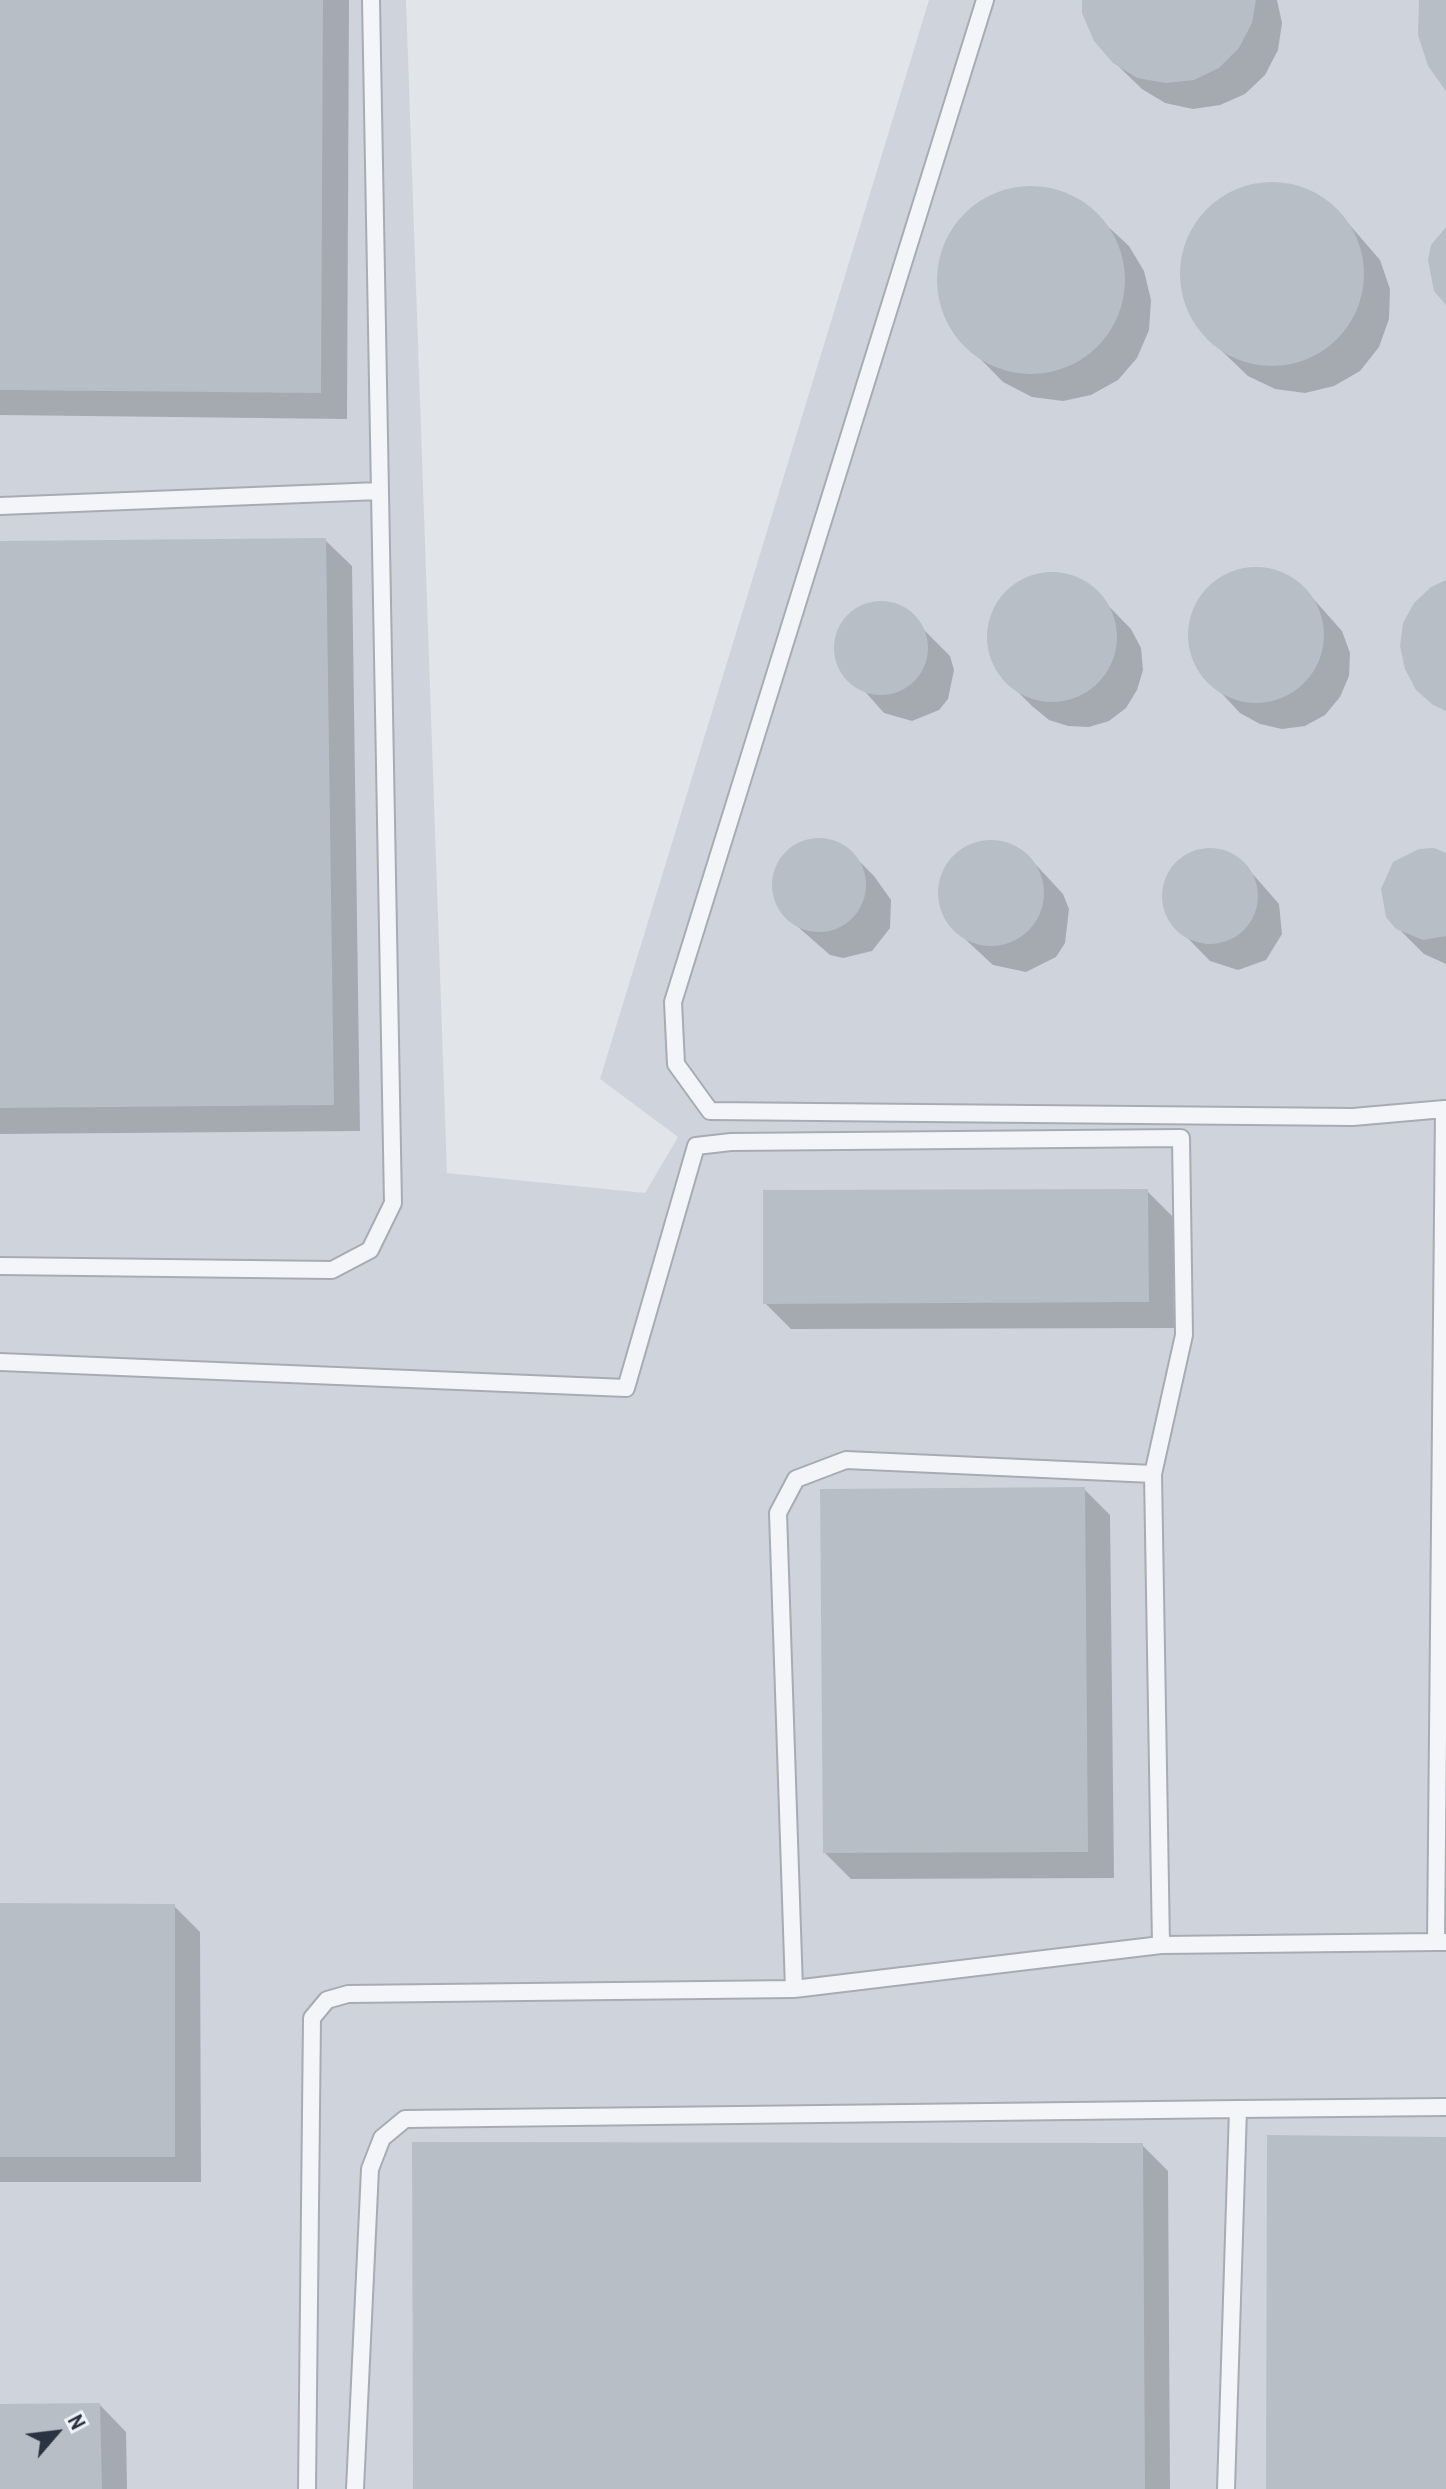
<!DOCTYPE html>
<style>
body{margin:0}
#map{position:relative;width:1446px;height:2489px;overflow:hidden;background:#e1e5ea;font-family:"Archivo Narrow",sans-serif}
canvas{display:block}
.north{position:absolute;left:16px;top:2393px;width:80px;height:80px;-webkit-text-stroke:6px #f0f3f7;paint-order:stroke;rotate:62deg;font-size:22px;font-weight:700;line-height:32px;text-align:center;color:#293341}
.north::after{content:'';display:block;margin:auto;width:28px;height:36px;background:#293341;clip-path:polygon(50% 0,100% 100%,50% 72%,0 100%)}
</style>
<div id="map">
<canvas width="1446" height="2489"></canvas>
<div class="north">N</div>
</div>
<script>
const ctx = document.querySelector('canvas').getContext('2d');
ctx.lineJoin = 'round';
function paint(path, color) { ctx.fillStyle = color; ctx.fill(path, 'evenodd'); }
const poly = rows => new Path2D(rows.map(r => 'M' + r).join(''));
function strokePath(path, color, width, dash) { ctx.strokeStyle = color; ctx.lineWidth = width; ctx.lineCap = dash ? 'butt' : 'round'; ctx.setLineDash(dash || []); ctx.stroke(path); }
paint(poly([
 [0,0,406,0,447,1173,645,1193,678,1137,600,1079,929,0,1446,0,1446,2489,0,2489]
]), '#cfd4dc');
paint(poly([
 [0,0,349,0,347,419,0,415],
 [1084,0,1277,0,1282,23,1278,50,1265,75,1245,94,1220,105,1193,109,1165,103,1142,89,1114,62],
 [1280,184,1309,191,1335,208,1380,260,1390,289,1389,319,1379,347,1360,371,1334,386,1305,393,1275,389,1248,376,1226,355,1199,328,1186,301,1182,271,1187,243,1201,217,1224,197,1251,185],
 [1018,187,1050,188,1078,199,1129,246,1144,271,1151,300,1149,330,1137,358,1118,380,1091,395,1063,401,1032,397,1003,382,954,332,942,303,938,272,946,241,964,215,989,197],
 [325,540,352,566,360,1131,0,1134,0,543],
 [1261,568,1282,573,1301,585,1342,631,1350,653,1349,676,1340,697,1325,715,1305,726,1282,729,1260,724,1240,713,1199,669,1191,650,1190,629,1195,608,1206,591,1222,577,1241,569],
 [1050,574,1070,577,1089,586,1131,629,1141,648,1143,670,1137,690,1126,708,1109,721,1089,727,1068,726,1049,720,1032,706,1005,679,994,662,989,642,991,621,999,603,1012,588],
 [873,603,902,608,950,656,954,670,948,699,939,710,912,721,884,713,838,661,839,632,847,618],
 [819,839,847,849,874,876,891,900,890,928,872,951,843,958,830,955,789,919,774,892,780,861,804,842],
 [992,841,1025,853,1063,894,1069,909,1065,943,1056,957,1026,972,993,965,952,927,943,912,941,879,961,850],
 [1201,850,1216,851,1244,864,1279,904,1282,934,1266,960,1238,970,1210,961,1172,922,1164,893,1167,878,1187,856],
 [1446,857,1446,964,1424,954,1397,927],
 [1147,1191,1173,1217,1174,1328,791,1329,765,1303],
 [1084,1489,1110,1515,1114,1878,851,1879,825,1853],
 [0,1905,174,1906,200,1932,201,2182,0,2182],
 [1142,2145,1168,2171,1170,2489,415,2489],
 [100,2405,126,2432,127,2489,0,2489,0,2406]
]), '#0003');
paint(poly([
 [0,0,323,0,321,393,0,390],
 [1082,0,1256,0,1252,23,1239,48,1219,68,1194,80,1166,83,1137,78,1113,63,1094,41,1082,13],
 [1419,0,1446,0,1446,91,1428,66,1418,35],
 '1180 274a92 92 0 1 1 184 0a92 92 0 1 1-184 0Z',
 '937 280a94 94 0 1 1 188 0a94 94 0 1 1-188 0Z',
 [1446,227,1446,305,1434,291,1428,260,1431,245],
 [326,538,334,1105,0,1108,0,541],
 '1188 635a68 68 0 1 1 136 0a68 68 0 1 1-136 0Z',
 '987 637a65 65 0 1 1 130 0a65 65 0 1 1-130 0Z',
 [1446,580,1446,711,1433,705,1416,690,1405,669,1400,646,1403,623,1414,603,1431,587],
 '834 648a47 47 0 1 1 94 0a47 47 0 1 1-94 0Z',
 '772 885a47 47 0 1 1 94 0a47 47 0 1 1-94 0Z',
 '938 893a53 53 0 1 1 106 0a53 53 0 1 1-106 0Z',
 [1434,848,1446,853,1446,936,1423,940,1396,929,1386,917,1381,889,1393,862,1419,849],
 '1162 896a48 48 0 1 1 96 0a48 48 0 1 1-96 0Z',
 [1148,1189,1149,1302,763,1304,763,1190],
 [1085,1487,1088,1852,823,1853,820,1489],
 [0,1903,175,1904,175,2157,0,2157],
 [1267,2135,1446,2137,1446,2489,1266,2489],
 [412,2142,1143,2143,1145,2489,413,2489],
 [100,2403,102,2489,0,2489,0,2404]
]), '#b8bec6');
const lane = poly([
 [985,0,673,1002,676,1064,710,1111,1353,1117,1444,1109,1436,1942,1446,1942],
 [0,506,379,491],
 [0,1266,332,1270,370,1250,393,1203,371,0],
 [0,1362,626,1388,696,1146,731,1142,1181,1138,1184,1335,1153,1474,1161,1945,1436,1942],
 [1153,1474,846,1460,796,1479,778,1513,794,1989,1161,1945],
 [1238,2109,1446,2107],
 [307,2489,312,2018,327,2000,348,1994,794,1989],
 [355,2489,370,2169,382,2138,405,2119,1238,2109,1226,2489]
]);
strokePath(lane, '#a6acb4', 20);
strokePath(lane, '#f3f5f8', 16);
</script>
